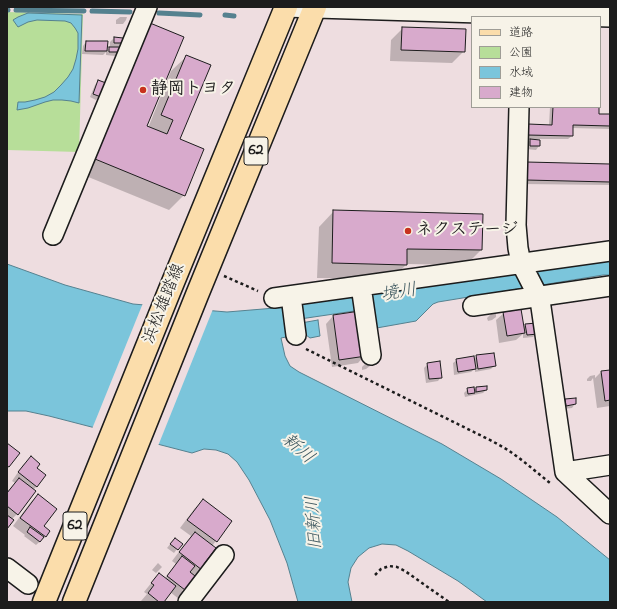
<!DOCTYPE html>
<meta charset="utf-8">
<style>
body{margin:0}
#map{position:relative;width:617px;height:609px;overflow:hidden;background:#eedde0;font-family:"Indie Flower","Klee One",sans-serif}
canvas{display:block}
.frame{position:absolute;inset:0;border:8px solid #1c1c1c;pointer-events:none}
.legend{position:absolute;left:471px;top:16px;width:130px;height:92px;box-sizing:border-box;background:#f7f3e8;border:1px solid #9f9d96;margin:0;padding:5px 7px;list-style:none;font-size:12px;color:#1c1c1c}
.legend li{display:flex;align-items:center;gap:8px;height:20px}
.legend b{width:20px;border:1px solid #9f9d96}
</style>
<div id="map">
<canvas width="617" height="609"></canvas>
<div class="frame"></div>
<ul class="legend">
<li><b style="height:5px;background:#fbddab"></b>道路</li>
<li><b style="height:11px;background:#b7de99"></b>公園</li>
<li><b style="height:11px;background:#7bc5db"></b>水域</li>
<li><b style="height:11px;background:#d8aacc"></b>建物</li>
</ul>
</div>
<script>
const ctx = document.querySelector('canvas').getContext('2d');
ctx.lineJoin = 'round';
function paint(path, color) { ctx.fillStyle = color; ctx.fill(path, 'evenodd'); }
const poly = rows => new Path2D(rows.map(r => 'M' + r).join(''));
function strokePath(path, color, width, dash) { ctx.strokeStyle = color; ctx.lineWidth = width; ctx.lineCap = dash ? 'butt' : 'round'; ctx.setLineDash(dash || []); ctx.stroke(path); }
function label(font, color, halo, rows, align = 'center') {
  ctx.font = font + ' "Indie Flower","Klee One",sans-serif'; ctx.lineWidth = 4; ctx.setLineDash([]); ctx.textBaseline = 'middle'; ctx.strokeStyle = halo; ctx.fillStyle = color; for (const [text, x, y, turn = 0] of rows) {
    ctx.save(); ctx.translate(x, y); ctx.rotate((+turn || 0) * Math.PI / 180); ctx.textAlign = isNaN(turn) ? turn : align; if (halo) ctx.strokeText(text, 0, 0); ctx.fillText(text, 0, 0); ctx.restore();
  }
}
paint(poly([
 [7,12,83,14,79,152,7,150]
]), '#b7de99');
const water = poly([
 [28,13,82,15,79,103,71,101,62,100,53,100,45,102,28,108,17,110,18,102,25,102,35,100,45,97,54,92,61,85,68,77,73,69,76,59,78,49,78,33,75,28,71,23,65,21,37,20,28,22,18,27,13,20,18,17,28,13],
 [610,256,610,275,603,275,438,302,433,304,416,321,371,329,368,309,300,319,286,337,281,338,285,356,290,366,299,372,442,444,501,479,557,517,610,560,610,602,487,602,458,581,408,551,396,545,382,544,369,548,358,557,351,568,348,582,352,602,298,602,287,563,270,520,249,480,237,462,228,454,216,450,204,449,192,453,49,416,26,411,7,411,7,264,65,285,133,304,227,312,275,308,514,269,610,256],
 [318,320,320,336,310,338,302,332,301,323,318,320]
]);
paint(water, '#7bc5db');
strokePath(water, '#55818f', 1);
paint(poly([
 [143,303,213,309,158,446,92,429]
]), '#eedde0');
paint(poly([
 [120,17,127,17,126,20,123,24,116,24,116,20],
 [403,28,464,51,452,63,390,61,391,40],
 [114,38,122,43,117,48,119,52,115,56,106,55,106,52,103,55,82,54,83,46,86,42,106,51,110,48,110,42],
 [136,40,146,127,148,128,171,71,187,56,179,140,184,195,169,210,81,174],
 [98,81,100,96,96,100,90,97,95,85],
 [550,107,598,107,598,115,610,115,610,129,572,128,572,136,568,139,533,139,533,141,539,141,539,146,536,150,526,149,526,144,532,139,524,138,524,129,549,125],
 [610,165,610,185,522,184,523,167],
 [334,211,481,250,466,265,407,264,391,279,317,278,319,227],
 [504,313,523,327,525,325,537,333,533,337,523,338,523,334,516,340,499,343,496,320],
 [491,314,496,314,496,317,492,320,488,321,487,318],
 [333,316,365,355,358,363,332,367,326,324],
 [477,356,495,365,491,369,475,372,475,369,471,372,454,375,453,363,457,360,474,359],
 [366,363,369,363,370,366,366,369,362,370,362,367],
 [428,364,441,377,438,381,426,383,424,368],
 [610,371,610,406,597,408,593,378,591,381,587,381,587,379,590,376,595,375,595,378,601,372],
 [476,388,486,390,483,393,465,397,464,393,468,389,474,391],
 [566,400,575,404,572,408,563,409,562,404],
 [31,458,35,468,37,486,33,490,17,514,12,519,7,527,7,492,15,483,12,481,23,465],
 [38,495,42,526,49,531,45,537,36,545,24,536,25,535,13,526,30,503],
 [203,501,231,521,212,546,202,564,201,569,194,576,182,591,185,593,179,599,170,592,162,602,142,602,141,601,147,594,144,592,152,582,159,574,165,578,176,564,172,561,191,536,180,528,195,508],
 [171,543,177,549,174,553,167,548],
 [158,563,162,567,156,573,152,570]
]), '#0003');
strokePath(poly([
 [7,10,8,10],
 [16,10,84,11],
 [92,11,130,12],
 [159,13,200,15],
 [225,15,234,16]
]), '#55818f', 5);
const building = poly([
 [150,23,184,37,147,126,167,134,173,120,161,115,186,55,211,65,180,139,204,149,185,196,95,159,150,23],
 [402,27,466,29,465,52,401,50,402,27],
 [114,37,123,38,123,43,114,43,114,37],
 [86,41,108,41,107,51,85,51,86,41],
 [109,47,120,47,120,52,109,52,109,47],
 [98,80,106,83,101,97,93,94,98,80],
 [553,107,599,107,599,114,610,114,610,126,573,125,573,136,527,135,528,124,552,125,553,107],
 [530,139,540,140,540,146,530,146,530,139],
 [526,162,610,164,610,182,526,180,526,162],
 [333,210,483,214,482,250,407,249,407,265,332,263,333,210],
 [521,309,525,333,507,336,503,312,521,309],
 [360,311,366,356,339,360,333,315,360,311],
 [537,323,538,334,527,335,525,324,537,323],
 [494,353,496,366,478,369,476,355,494,353],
 [474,356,476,369,458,372,456,359,474,356],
 [440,361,442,378,429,379,427,363,440,361],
 [610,370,610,400,605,401,601,371,610,370],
 [487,386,487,390,476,392,476,387,487,386],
 [474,387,475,393,468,394,467,388,474,387],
 [576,398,576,404,566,406,565,399,576,398],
 [7,443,20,453,9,467,7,466,7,443],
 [31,456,40,464,37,468,46,475,37,487,18,472,31,456],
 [19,478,36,491,18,515,7,506,7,493,19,478],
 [38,494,57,509,44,526,50,531,46,537,20,518,38,494],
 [203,499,232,521,217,542,187,520,203,499],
 [7,515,14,520,7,529,7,515],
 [30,527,44,537,40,542,27,532,30,527],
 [195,532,216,548,204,564,205,565,202,570,179,552,195,532],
 [175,538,183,544,178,550,170,544,175,538],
 [182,556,195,566,190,572,195,576,185,590,167,576,182,556],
 [159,573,176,586,164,602,159,602,148,593,154,585,151,583,159,573]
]);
paint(building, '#d8aacc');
strokePath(building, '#1c1c1c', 1);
const minor = poly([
 [284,7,610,17],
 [519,107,516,225,518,248,521,263,540,300,565,472,610,514],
 [53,235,147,7],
 [361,286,371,355],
 [291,296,296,335],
 [274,298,610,251],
 [473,306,610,286],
 [565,472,610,465],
 [7,568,28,584],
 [188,602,224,555]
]);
const major = poly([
 [44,602,169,292,286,7],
 [74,602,197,295,315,7]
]);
strokePath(minor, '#1c1c1c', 22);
strokePath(major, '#1c1c1c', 25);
strokePath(poly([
 [224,276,258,291],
 [306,349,492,441,508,450,523,461,550,483],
 [375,575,381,569,389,566,397,567,405,571,449,602]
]), '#1c1c1c', 2.5, [3, 3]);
strokePath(minor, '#f7f3e8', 19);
strokePath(major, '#fbddab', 22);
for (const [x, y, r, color] of [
 [143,90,4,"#c8321e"],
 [408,231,4,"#c8321e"]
]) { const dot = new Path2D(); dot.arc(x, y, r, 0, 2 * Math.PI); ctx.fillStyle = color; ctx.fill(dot); strokePath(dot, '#f7f3e8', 1.5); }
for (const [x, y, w] of [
 [256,151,24],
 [75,526,24]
]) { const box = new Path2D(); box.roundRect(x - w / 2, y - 14, w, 28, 3); ctx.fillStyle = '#f7f3e8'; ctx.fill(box); strokePath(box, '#1c1c1c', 1); }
label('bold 16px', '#1c1c1c', null, [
 ["62",256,151],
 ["62",75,526]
]);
label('bold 17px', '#1c1c1c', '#f7f3e8', [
 ["静岡トヨタ",151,90],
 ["ネクステージ",416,231]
], 'left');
label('17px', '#1c1c1c', '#f7f3e8', [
 ["浜松雄踏線",165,304,-68]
]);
label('italic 18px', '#3d575f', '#f7f3e8', [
 ["境川",399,294,-9],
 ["新川",297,450,41],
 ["旧新川",316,523,-93]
]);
</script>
